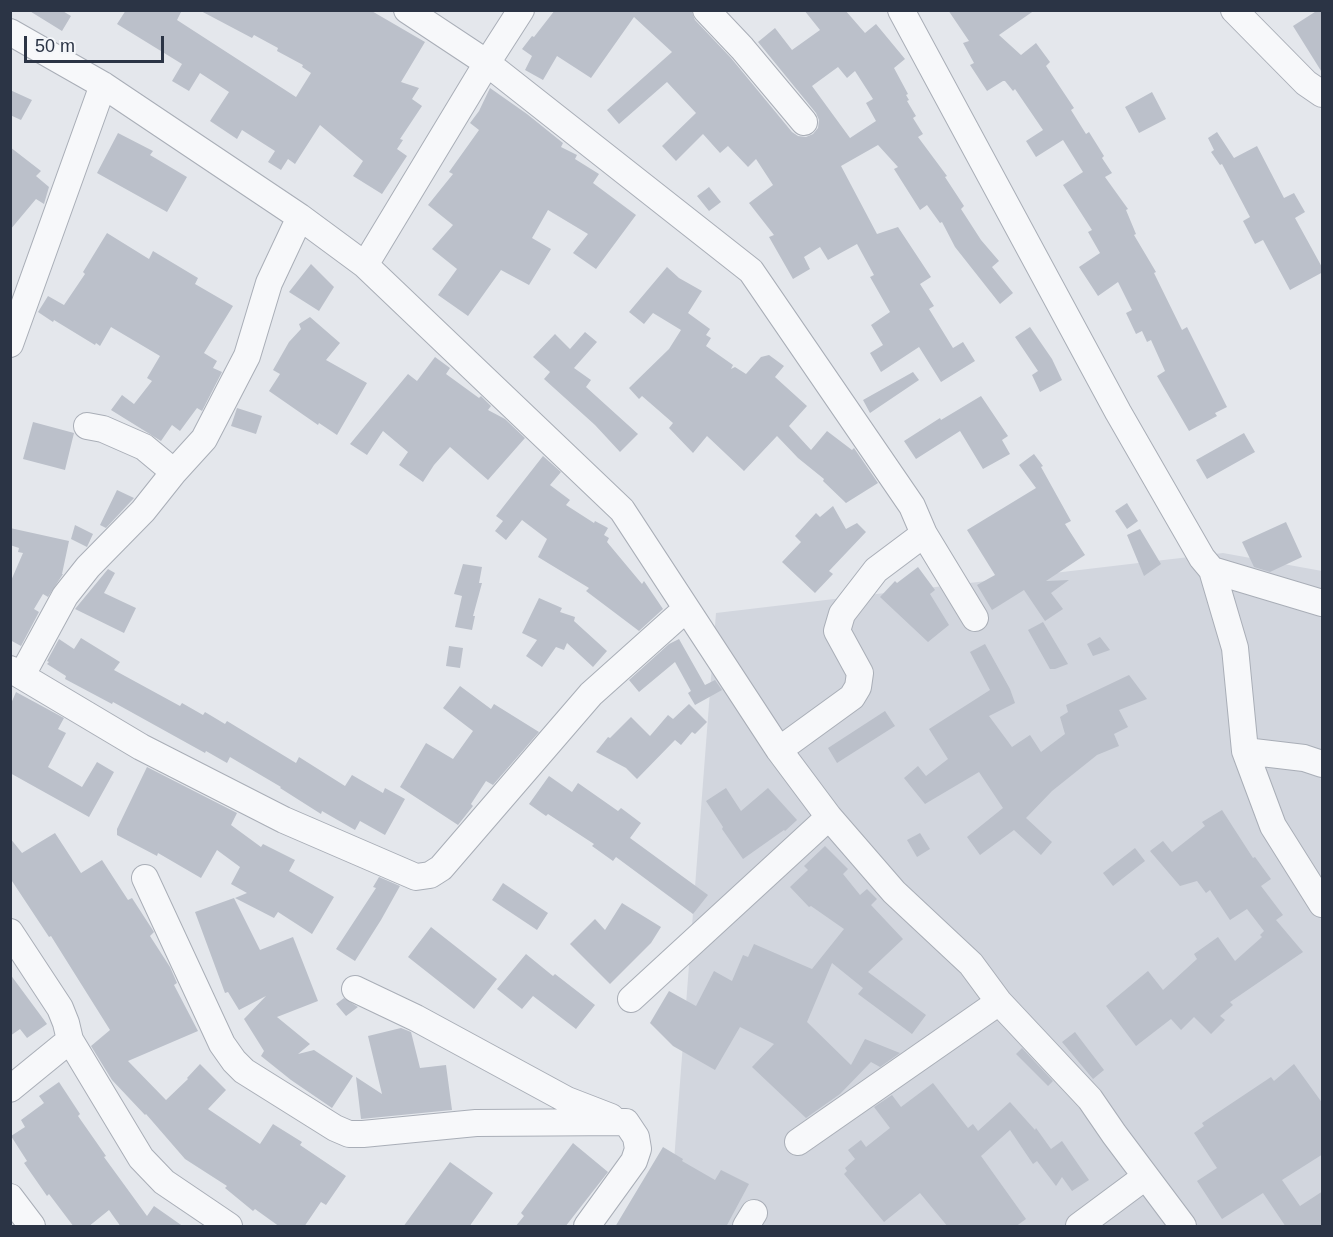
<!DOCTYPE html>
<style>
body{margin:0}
#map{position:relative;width:1333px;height:1237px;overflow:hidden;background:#e4e7ec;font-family:Arial,sans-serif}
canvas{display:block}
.frame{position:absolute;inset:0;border:12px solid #2b3445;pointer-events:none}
.scale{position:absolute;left:24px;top:36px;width:140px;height:27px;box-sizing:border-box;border:3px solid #2b3445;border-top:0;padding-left:8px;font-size:18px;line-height:21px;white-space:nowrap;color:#2b3445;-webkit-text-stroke:4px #f4f6f9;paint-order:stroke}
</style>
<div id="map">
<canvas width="1333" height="1237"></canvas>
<div class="frame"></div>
<div class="scale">50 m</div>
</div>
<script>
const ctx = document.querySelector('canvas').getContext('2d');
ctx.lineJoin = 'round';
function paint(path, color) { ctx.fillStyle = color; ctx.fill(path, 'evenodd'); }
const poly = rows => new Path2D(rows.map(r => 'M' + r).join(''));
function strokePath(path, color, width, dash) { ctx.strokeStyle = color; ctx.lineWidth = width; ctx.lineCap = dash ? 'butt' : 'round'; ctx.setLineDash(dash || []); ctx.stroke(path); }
paint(poly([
 [1223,553,1322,571,1322,1226,669,1226,716,613]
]), '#d2d6de');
paint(poly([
 [28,10,61,10,71,16,62,31],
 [126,10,182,10,177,20,296,97,311,73,302,67,303,65,277,51,278,48,254,35,252,38,199,10,370,10,425,42,401,82,419,88,412,99,422,106,400,139,403,140,397,149,407,156,382,194,353,176,363,161,320,125,295,164,288,159,281,170,268,162,275,151,242,130,237,139,210,121,229,92,200,73,189,91,172,81,182,64,117,24],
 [555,10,691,10,695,20,731,58,792,132,798,136,806,137,813,134,818,128,819,120,816,113,758,42,775,28,792,50,820,30,804,10,845,10,865,33,876,24,905,59,894,68,908,94,906,95,909,100,907,101,916,116,913,118,923,134,918,137,947,176,945,177,964,206,961,209,981,240,999,261,992,267,1013,293,1000,304,955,247,942,222,940,223,927,205,920,210,894,169,898,167,878,145,841,166,877,234,898,227,931,277,920,284,934,306,929,309,953,348,963,342,975,361,941,382,919,347,881,372,870,353,883,345,871,325,890,312,870,277,874,275,857,244,828,260,820,247,804,257,810,269,793,279,769,237,774,235,749,203,773,185,756,159,748,167,728,146,720,153,703,134,676,161,662,146,696,113,667,82,619,124,607,110,672,52,634,17,591,78,557,56,543,80,525,70,532,56,522,49,532,36,534,37],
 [838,67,847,78,855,71,873,99,866,103,876,121,850,138,812,86],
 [948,10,1035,10,999,35,1021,55,1036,43,1050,62,1046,66,1074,108,1071,110,1086,134,1089,132,1104,156,1102,158,1112,173,1105,177,1128,209,1126,210,1136,234,1134,235,1156,272,1154,273,1182,330,1187,327,1227,407,1215,413,1217,416,1189,431,1157,376,1165,371,1151,340,1147,342,1142,331,1136,334,1126,313,1132,310,1118,282,1098,296,1079,267,1100,253,1088,232,1092,230,1063,185,1083,172,1063,140,1036,157,1026,141,1043,130,1015,89,1013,91,1005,81,1003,81,987,91,970,65,974,63,963,43,969,41],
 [1318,10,1323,10,1323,74,1293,26],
 [490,88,527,114,563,143,561,147,577,155,575,159,599,174,593,183,636,215,596,269,573,253,588,234,548,210,532,238,551,249,529,285,501,270,468,316,438,295,457,269,432,249,453,225,428,205,453,174,449,172,479,130,470,123,479,111],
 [10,90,32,100,21,120,10,115],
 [1152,92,1166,119,1139,133,1125,107],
 [1217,132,1234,158,1257,146,1284,198,1294,193,1305,212,1295,218,1323,269,1323,272,1290,290,1263,240,1255,244,1243,221,1250,217,1222,164,1220,165,1211,152,1214,150,1208,138],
 [118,133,153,151,150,155,187,177,167,212,97,173],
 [10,147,41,171,36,176,49,187,44,204,36,199,10,230],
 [709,187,721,202,709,211,697,196],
 [107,233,149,259,153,251,198,278,195,284,233,306,204,353,217,361,213,368,222,372,202,411,197,408,180,431,172,425,161,441,111,410,122,395,134,404,152,381,147,378,160,356,111,327,100,346,96,343,95,345,54,320,53,322,38,312,48,296,64,305,85,274,83,272],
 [311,264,334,287,319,311,289,292],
 [667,267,679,278,702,291,688,313,710,329,706,335,711,338,706,346,733,365,731,369,735,367,746,374,761,357,769,355,784,366,775,377,807,406,789,426,811,450,827,431,852,450,854,448,878,483,846,503,823,481,824,479,798,458,777,436,744,471,707,436,693,453,669,428,673,423,642,396,639,399,629,388,669,349,681,330,653,313,644,324,629,312],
 [310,317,340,343,326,360,367,383,337,435,319,423,318,425,269,391,280,374,273,370,289,342,301,329,299,324],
 [1030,327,1052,359,1062,380,1040,392,1032,375,1038,371,1015,337],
 [585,332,597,342,574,368,591,380,586,387,638,434,620,452,595,425,544,379,550,372,533,357,555,334,570,349],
 [435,357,450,368,446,374,479,398,481,396,491,406,488,410,505,419,525,438,488,480,450,447,434,465,423,482,399,465,408,452,383,431,367,455,350,444,408,374,417,381],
 [913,372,919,380,870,413,863,400],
 [981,396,1008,436,1002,440,1010,454,983,469,960,431,916,459,904,441,940,418,941,420],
 [237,408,262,416,256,434,231,426],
 [33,422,74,433,65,470,23,459],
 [1244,433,1255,452,1207,479,1196,460],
 [1034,454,1043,466,1041,467,1071,521,1065,524,1085,555,1046,581,1069,580,1051,593,1063,609,1045,621,1024,590,992,610,977,585,995,575,967,530,1036,488,1019,465],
 [543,456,561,472,550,485,570,500,566,505,594,523,595,521,608,528,604,535,609,538,607,542,642,584,644,581,663,609,639,631,586,591,589,588,538,557,547,539,522,520,506,540,495,531,503,521,496,516],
 [117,490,134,498,106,528,100,525],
 [1127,503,1138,521,1127,529,1115,511],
 [833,506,846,529,857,523,866,532,829,571,833,574,815,593,782,562,801,542,795,536,816,513,820,517],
 [1286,522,1302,557,1270,572,1254,567,1242,542],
 [75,525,93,534,87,547,71,539],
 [10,528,69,541,62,574,63,574,48,597,43,594,34,609,39,612,21,646,10,640,10,583,23,553,18,552,19,548,10,545],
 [1140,529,1161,564,1144,576,1127,535],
 [463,564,482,567,479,583,482,583,473,616,475,616,472,630,455,627,462,596,454,594],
 [918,567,935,590,930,594,949,625,928,642,880,597,895,581,897,583],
 [108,569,115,573,104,593,136,608,124,633,75,609],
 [539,598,562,608,560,612,575,617,574,621,607,651,593,667,567,643,564,650,556,647,542,667,526,656,537,640,522,633],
 [1043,622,1068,664,1055,669,1050,669,1028,630],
 [1100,637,1110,650,1093,656,1087,644],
 [81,638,120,662,114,670,180,706,182,703,203,715,205,712,225,724,227,721,296,763,299,757,345,786,352,775,383,793,385,788,405,799,385,835,360,821,355,830,322,811,321,814,280,788,281,787,230,757,227,763,206,751,205,753,113,702,112,704,65,679,66,676,47,664,49,662,47,661,59,639,74,649],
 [679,639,705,685,715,680,722,690,695,705,688,693,691,691,675,662,639,692,629,680,669,644],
 [985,644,1010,689,1015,703,989,716,1012,747,1030,735,1041,752,1065,734,1060,717,1068,712,1066,705,1129,675,1147,699,1119,710,1128,727,1114,734,1119,746,1097,755,1052,791,1026,818,1052,842,1041,855,1014,830,980,855,967,837,1003,808,979,772,925,804,904,778,918,766,926,776,948,759,929,729,990,690,970,652],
 [449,646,463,648,460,668,446,666],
 [460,686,491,709,494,704,539,732,493,785,486,781,471,804,473,806,458,825,400,787,426,743,453,759,473,731,443,708],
 [16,692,64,718,58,729,66,733,48,767,82,787,97,762,114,772,89,817,10,773,10,706],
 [689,704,707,722,695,734,692,732,681,745,675,740,637,779,626,768,596,752,608,737,610,738,631,717,650,736,668,715,673,719],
 [885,711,895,726,837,763,828,748],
 [147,767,237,813,231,825,261,847,263,844,295,860,289,871,334,897,312,934,278,912,274,918,235,898,247,893,231,884,240,867,217,850,201,878,158,853,157,856,117,835,117,829],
 [549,776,572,792,578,783,618,811,621,808,641,823,630,838,708,895,693,914,616,857,613,861,592,846,594,844,548,814,546,816,529,804],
 [726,788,741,811,768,788,797,820,785,831,784,830,743,859,722,829,723,827,706,801],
 [1222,810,1253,858,1255,857,1271,879,1261,886,1283,915,1276,920,1303,952,1230,1002,1233,1005,1220,1016,1225,1020,1211,1034,1194,1017,1181,1030,1171,1019,1136,1046,1106,1006,1148,971,1163,990,1197,959,1194,954,1218,937,1235,961,1262,937,1260,935,1264,931,1247,909,1230,920,1210,890,1206,893,1197,881,1180,886,1150,851,1163,841,1172,852,1205,826,1202,822],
 [55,833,81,873,102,860,128,900,132,898,154,932,150,936,170,967,177,983,174,985,198,1031,128,1061,166,1100,188,1079,187,1078,200,1064,226,1090,208,1109,260,1144,273,1124,302,1142,300,1145,346,1176,326,1205,321,1202,304,1227,280,1227,255,1209,253,1211,225,1188,227,1186,185,1159,146,1114,145,1115,112,1080,91,1046,110,1030,51,936,49,937,10,878,10,838,22,853],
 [920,833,930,849,917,857,907,840],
 [825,846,848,869,843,874,860,895,867,889,877,899,871,905,903,939,868,972,926,1015,912,1034,858,994,863,988,832,963,807,1022,851,1065,865,1039,900,1053,880,1067,871,1062,840,1094,806,1118,752,1067,774,1044,740,1027,715,1070,673,1046,650,1023,669,991,696,1006,714,971,732,981,743,955,748,957,754,944,812,969,844,929,811,906,809,907,790,887,808,870,804,866],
 [1135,848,1145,861,1113,886,1103,873],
 [379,877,400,886,381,920,355,961,336,949,376,888,373,887],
 [503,883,548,913,537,930,492,900],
 [234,898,260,950,293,937,318,1001,277,1017,310,1044,298,1054,314,1050,353,1076,332,1108,291,1080,261,1056,264,1051,244,1019,266,996,239,1010,228,992,225,993,195,912],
 [622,903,661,927,651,943,610,984,570,944,595,919,605,930],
 [431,927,497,979,474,1009,408,957],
 [526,954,553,976,555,974,595,1005,576,1029,533,996,522,1009,497,989],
 [10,974,47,1024,27,1038,20,1029,10,1036],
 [344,998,358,1007,346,1016,336,1004],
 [401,1028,411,1032,420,1068,446,1065,452,1110,361,1119,356,1077,382,1094,368,1036],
 [1075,1032,1104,1070,1093,1079,1062,1042],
 [1022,1048,1053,1081,1048,1086,1016,1054],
 [1294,1064,1323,1104,1323,1154,1282,1180,1300,1206,1323,1191,1323,1227,1286,1227,1263,1193,1222,1219,1197,1181,1217,1168,1194,1133,1204,1126,1202,1123,1271,1077,1274,1081],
 [59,1082,80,1114,78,1116,106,1156,104,1157,147,1216,154,1206,184,1227,121,1227,109,1210,88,1227,74,1227,49,1194,47,1196,24,1163,27,1161,11,1136,25,1127,21,1120,44,1103,39,1096],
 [933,1083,968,1128,973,1124,978,1131,1010,1102,1035,1130,1036,1128,1051,1149,1062,1141,1089,1180,1072,1191,1062,1177,1056,1186,1037,1161,1033,1164,1010,1130,981,1156,1026,1219,1015,1227,948,1227,920,1193,884,1222,844,1174,847,1171,845,1168,855,1159,848,1150,861,1140,866,1147,890,1128,874,1107,892,1095,901,1107],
 [573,1143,608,1172,565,1227,515,1227,524,1216,521,1213],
 [663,1147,683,1159,682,1161,715,1180,721,1170,749,1184,726,1227,615,1227],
 [450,1162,493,1193,469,1227,403,1227]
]), '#bbc0ca');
const minor = poly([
 [407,10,487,63,751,271,912,506,924,534,876,570,842,614,837,631,860,673,858,687,852,697,779,750],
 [706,10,742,48,804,122],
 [901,10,1118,412,1202,558,1212,570,1235,648,1245,751,1273,826,1322,904],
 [1234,10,1306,83,1322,94],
 [10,32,103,85,300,217,365,265,622,510,779,750,829,817,894,892,971,964,999,1002,1090,1099,1114,1134,1183,1226],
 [365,265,487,63,521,10],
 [10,344,103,85],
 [87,426,103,429,144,447,174,472,204,439,247,356,269,283,300,217],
 [924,534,975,618],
 [1212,570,1322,603],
 [10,669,141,747,284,820,416,877,430,875,441,868,591,694,686,609],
 [22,675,65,596,88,567,143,511,174,472],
 [1245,751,1304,758,1322,764],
 [145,878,222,1044,234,1061,244,1071,335,1128,349,1134,363,1134,476,1123,626,1122,636,1137,638,1149,634,1161,587,1226],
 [10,932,60,1008,66,1023,70,1040,141,1158,164,1182,229,1226],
 [355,989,416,1018,567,1100,611,1117],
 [631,999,829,817],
 [10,1089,70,1040],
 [798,1142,999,1002],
 [10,1197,32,1226],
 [746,1226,754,1213],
 [1079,1226,1145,1177]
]);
strokePath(minor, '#a9aeb7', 28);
strokePath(minor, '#f7f8fa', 26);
</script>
